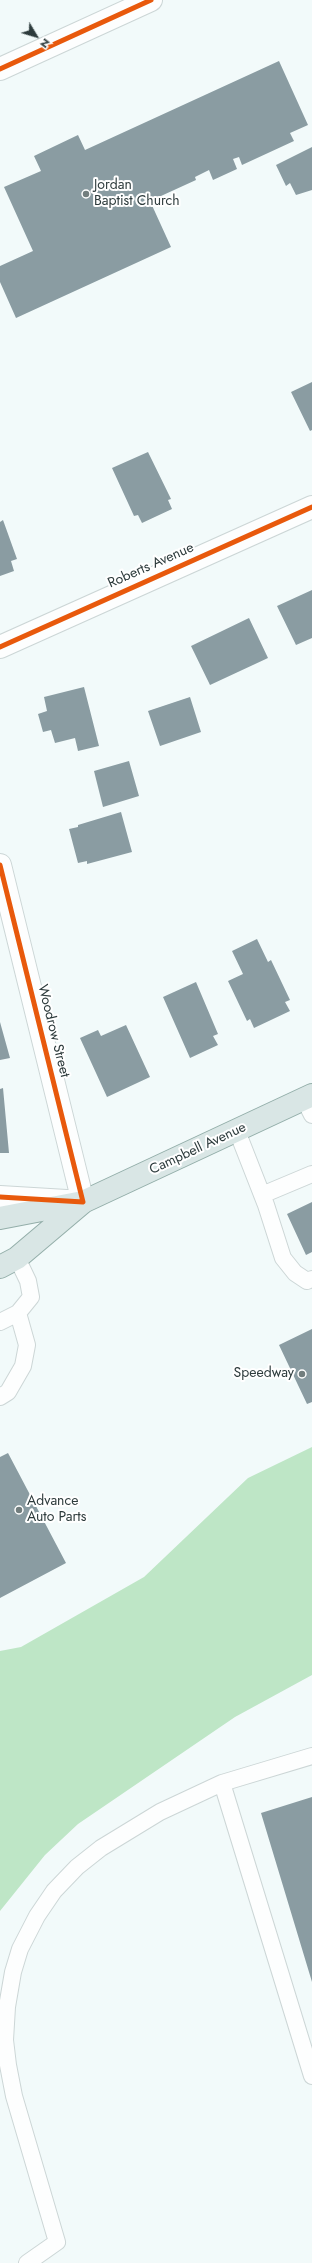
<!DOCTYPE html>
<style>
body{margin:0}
#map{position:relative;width:312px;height:2263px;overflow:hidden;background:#f2fafa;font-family:Jost,sans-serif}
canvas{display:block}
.north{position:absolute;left:16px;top:16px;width:40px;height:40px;-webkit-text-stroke:3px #fff;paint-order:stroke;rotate:128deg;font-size:11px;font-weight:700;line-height:16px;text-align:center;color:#2d3b3c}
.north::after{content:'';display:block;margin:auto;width:14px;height:18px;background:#2d3b3c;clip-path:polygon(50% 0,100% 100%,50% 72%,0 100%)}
</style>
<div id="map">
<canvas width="312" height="2263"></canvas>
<div class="north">N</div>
</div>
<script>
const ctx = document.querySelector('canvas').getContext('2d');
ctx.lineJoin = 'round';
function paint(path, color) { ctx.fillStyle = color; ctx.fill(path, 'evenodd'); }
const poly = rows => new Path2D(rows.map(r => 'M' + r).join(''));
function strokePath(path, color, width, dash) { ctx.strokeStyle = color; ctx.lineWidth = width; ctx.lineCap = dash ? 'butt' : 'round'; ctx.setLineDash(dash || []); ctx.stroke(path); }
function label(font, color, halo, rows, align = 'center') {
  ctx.font = font + ' Jost,sans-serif'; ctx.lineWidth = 4; ctx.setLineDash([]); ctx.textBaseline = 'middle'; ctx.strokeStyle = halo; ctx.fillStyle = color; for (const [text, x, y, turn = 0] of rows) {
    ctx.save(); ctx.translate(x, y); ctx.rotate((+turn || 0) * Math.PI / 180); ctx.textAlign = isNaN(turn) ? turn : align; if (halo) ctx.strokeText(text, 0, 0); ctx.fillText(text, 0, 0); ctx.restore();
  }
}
paint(poly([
 [312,1447,312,1675,235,1717,78,1824,45,1855,0,1911,0,1651,21,1647,144,1577,248,1478]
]), '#bee6c6');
paint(poly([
 [279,61,308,125,290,133,294,141,242,165,239,157,233,159,237,169,213,180,209,170,195,177,196,180,150,201,171,247,16,318,0,282,0,266,33,251,4,187,41,171,34,156,78,135,85,150],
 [312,147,312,190,296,195,290,183,286,186,276,165],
 [312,382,312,430,310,431,291,392],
 [148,452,171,499,168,500,172,509,142,523,138,515,134,516,112,468],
 [3,520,17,559,11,561,14,571,0,576,0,522],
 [312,590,312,638,296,645,277,606],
 [249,618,268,658,210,685,191,646],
 [84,687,99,746,78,751,75,738,55,743,51,730,43,732,38,714,47,711,44,697],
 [190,697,201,732,160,746,148,711],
 [129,761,139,796,103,807,94,771],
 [121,812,132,852,87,864,87,861,78,863,69,829,78,827,78,825],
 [257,939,268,962,271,960,290,1000,285,1002,290,1011,254,1028,250,1019,247,1021,228,981,243,974,232,951],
 [196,982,218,1034,213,1036,218,1045,190,1058,163,997],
 [0,1022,10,1058,0,1060],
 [126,1025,150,1077,107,1097,80,1038,98,1030,101,1036],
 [3,1088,9,1153,0,1153,0,1089],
 [312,1202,312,1252,306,1255,287,1214],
 [312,1329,312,1402,307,1404,279,1345],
 [8,1453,66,1563,0,1598,0,1457],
 [312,1797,312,1982,261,1813]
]), '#8a9ca2');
const lane = poly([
 [304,1099,312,1115],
 [237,1131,266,1205,283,1258,295,1273,307,1281,312,1279],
 [262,1195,312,1174],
 [0,1322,18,1313,31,1297,28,1281,17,1258],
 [0,1397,8,1392,23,1366,27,1345,18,1313],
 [222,1783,312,1756],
 [27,2263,57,2242,14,2096,8,2065,5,2040,7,2007,13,1972,20,1949,37,1916,54,1891,77,1867,101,1848,160,1812,222,1783,312,2076]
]);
const street = poly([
 [0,69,151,0],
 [0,647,312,507],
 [0,865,83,1202,0,1197]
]);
const primary = poly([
 [0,1218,83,1202,312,1095],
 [0,1267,17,1258,82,1203]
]);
strokePath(lane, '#ccd6d6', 18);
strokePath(street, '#ccd6d6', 24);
strokePath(primary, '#93aea9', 24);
strokePath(lane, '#fdfefe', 16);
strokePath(street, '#fdfefe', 22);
strokePath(primary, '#d9e6e5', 22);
strokePath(poly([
 [0,69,151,0],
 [0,647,312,507],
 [0,865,83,1202,0,1197]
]), '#e8590c', 5);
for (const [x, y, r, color] of [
 [86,194,4,"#727e7e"],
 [302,1374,4,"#727e7e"],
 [19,1510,4,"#727e7e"]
]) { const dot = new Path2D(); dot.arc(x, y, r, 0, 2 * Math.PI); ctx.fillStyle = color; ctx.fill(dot); strokePath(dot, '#fff', 1.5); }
label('14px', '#2d3b3c', '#fff', [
 ["Jordan",94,186],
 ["Baptist Church",94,202],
 ["Speedway",294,1374,"right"],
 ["Advance",27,1502],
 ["Auto Parts",27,1518]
], 'left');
label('14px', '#2d3b3c', '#fff', [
 ["Roberts Avenue",151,566,-24],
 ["Woodrow Street",53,1031,76],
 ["Campbell Avenue",198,1149,-25]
]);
</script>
